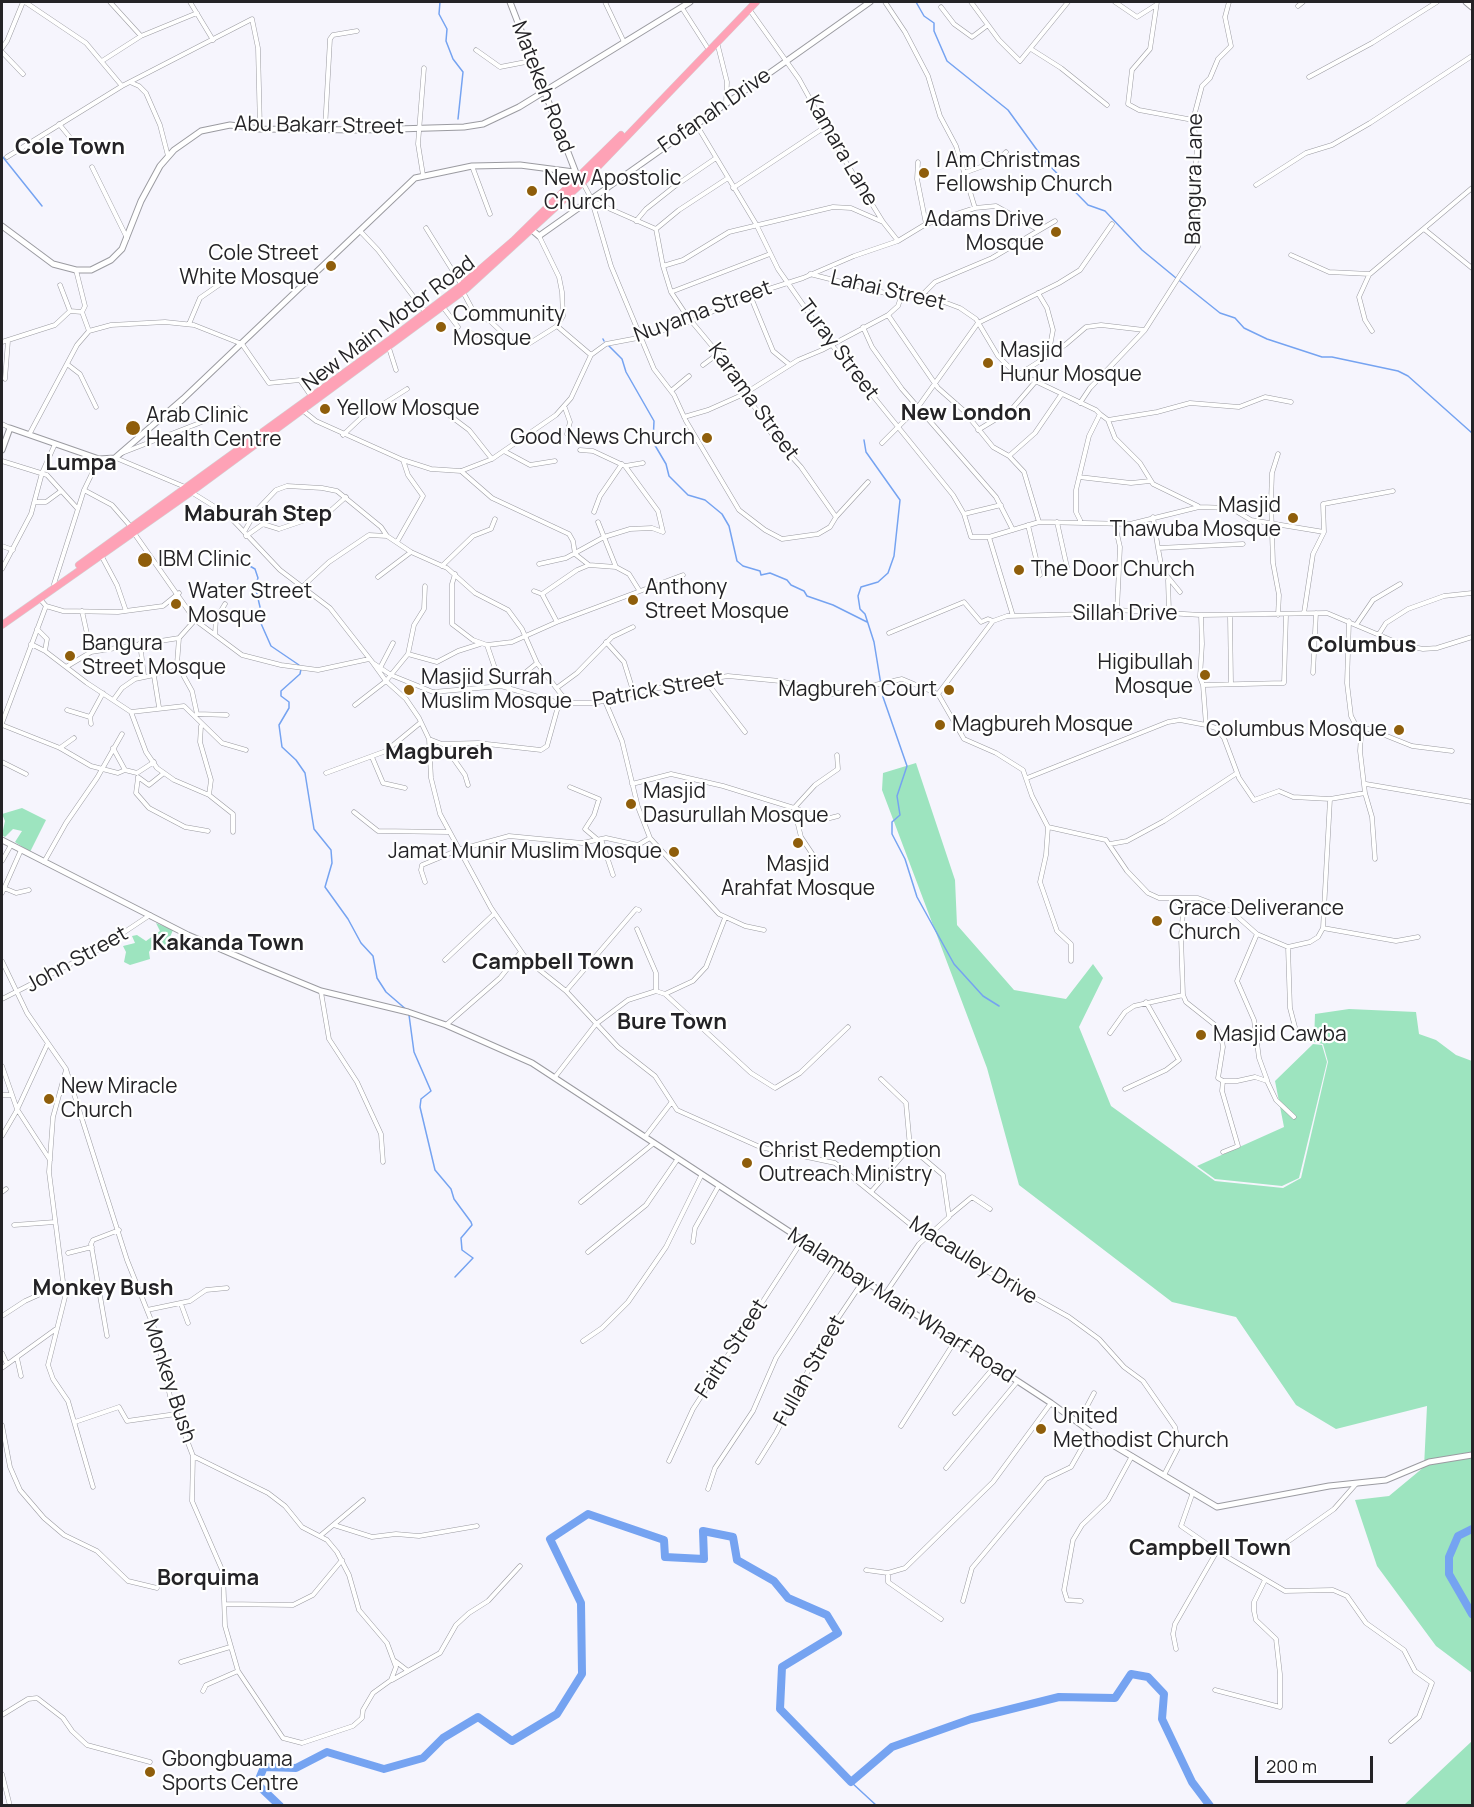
<!DOCTYPE html>
<style>
body{margin:0}
#map{position:relative;width:1474px;height:1807px;overflow:hidden;background:#f6f5fd;font-family:Manrope,sans-serif}
canvas{display:block}
.frame{position:absolute;inset:0;border:3px solid #242326;pointer-events:none}
.scale{position:absolute;left:1255px;top:1756px;width:118px;height:27px;box-sizing:border-box;border:3px solid #242326;border-top:0;padding-left:8px;font-size:18px;line-height:21px;white-space:nowrap;color:#242326;-webkit-text-stroke:4px #fff;paint-order:stroke}
</style>
<div id="map">
<canvas width="1474" height="1807"></canvas>
<div class="frame"></div>
<div class="scale">200 m</div>
</div>
<script>
const ctx = document.querySelector('canvas').getContext('2d');
ctx.lineJoin = 'round';
function paint(path, color) { ctx.fillStyle = color; ctx.fill(path, 'evenodd'); }
const poly = rows => new Path2D(rows.map(r => 'M' + r).join(''));
function strokePath(path, color, width, dash) { ctx.strokeStyle = color; ctx.lineWidth = width; ctx.lineCap = dash ? 'butt' : 'round'; ctx.setLineDash(dash || []); ctx.stroke(path); }
function label(font, color, halo, rows, align = 'center') {
  ctx.font = font + ' Manrope,sans-serif'; ctx.lineWidth = 4.5; ctx.setLineDash([]); ctx.textBaseline = 'middle'; ctx.strokeStyle = halo; ctx.fillStyle = color; for (const [text, x, y, turn = 0] of rows) {
    ctx.save(); ctx.translate(x, y); ctx.rotate((+turn || 0) * Math.PI / 180); ctx.textAlign = isNaN(turn) ? turn : align; if (halo) ctx.strokeText(text, 0, 0); ctx.fillText(text, 0, 0); ctx.restore();
  }
}
paint(poly([
 [916,763,955,880,957,925,1014,990,1066,999,1093,964,1103,978,1079,1027,1111,1106,1215,1181,1283,1188,1301,1178,1328,1062,1323,1044,1314,1042,1315,1014,1349,1009,1416,1012,1419,1034,1436,1040,1456,1055,1472,1061,1472,1673,1436,1646,1377,1566,1355,1500,1389,1496,1424,1467,1427,1406,1336,1429,1296,1405,1236,1317,1172,1302,1019,1185,987,1068,882,790,883,773],
 [22,808,46,820,30,852,15,842,22,831,13,829,5,837,2,835,5,821,2,814],
 [156,923,173,930,165,949,154,944,149,952,150,959,130,965,124,962,126,952,123,946,135,943,132,936,137,935,146,941,160,931],
 [1313,1044,1322,1045,1327,1062,1299,1178,1282,1186,1215,1179,1197,1166,1284,1127,1275,1081],
 [1472,1741,1472,1805,1404,1805]
]), '#9de4bf');
strokePath(poly([
 [440,2,439,14,447,29,446,41,453,59,463,72,458,119],
 [916,2,924,16,934,23,934,31,947,61,1008,110,1045,161,1088,205,1105,211,1142,250,1176,278],
 [2,156,42,206],
 [1180,281,1220,313,1235,318,1244,328,1267,339,1322,357,1332,357,1398,371,1408,376,1472,433],
 [603,339,604,341],
 [608,345,622,359,626,372,654,421,653,442,666,464,669,476,688,495,705,500,722,514,729,526,737,561,743,566,760,571,761,575,770,573,787,580,791,585,804,591,807,596,833,605,867,622],
 [864,440,866,452,900,500,894,556,888,573,878,582,861,587,858,596,860,609,865,614,874,642,883,697,907,766,897,796,900,815,892,822,892,834,905,859,917,897,954,964,983,996,999,1006],
 [229,554,255,569,258,578,255,586,260,607,259,619,271,646,299,665],
 [301,669,300,674,281,691,281,696,289,702,289,708,279,725,282,747,296,760,305,773,314,829,331,850,332,863,325,887,348,919,361,943,373,956,377,978,386,992,408,1011],
 [409,1015,414,1052,431,1091,421,1099,420,1107,435,1170,451,1189,454,1199,471,1222,472,1225,461,1238,462,1250,473,1258,455,1277],
 [851,1782,877,1806]
]), '#75a3f1', 1.5);
strokePath(poly([
 [1472,1529,1458,1536,1449,1557,1449,1574,1472,1614],
 [280,1806,257,1784,264,1767,296,1768,327,1752,384,1769,423,1758,443,1738,478,1717,512,1741,557,1714,582,1674,581,1603,550,1539,588,1514,664,1540,665,1557,704,1559,703,1531,733,1537,737,1560,774,1581,788,1598,827,1615,838,1633,782,1667,780,1709,851,1782,892,1747,971,1719,1059,1697,1115,1698,1131,1674,1148,1677,1164,1694,1162,1719,1192,1782,1210,1806]
]), '#75a3f1', 8);
const minor = poly([
 [25,2,86,43,122,86],
 [110,2,141,36],
 [190,2,213,40],
 [605,2,624,42],
 [885,2,905,32,928,76,940,116,956,146,975,208],
 [971,2,999,40,1020,61,1068,2],
 [1115,2,1137,17,1156,5],
 [1157,2,1150,49,1132,70,1128,104,1139,110,1193,120],
 [1298,6,1303,2],
 [941,7,954,24,972,37,988,25],
 [682,8,707,47],
 [749,9,799,79,836,146,883,222,898,241],
 [717,42,727,82,726,103],
 [2,48,7,41,23,2],
 [1031,49,1061,68,1107,105],
 [476,50,500,67,531,61],
 [2,52,23,74],
 [102,61,141,36,197,13],
 [1309,77,1372,43,1437,2],
 [130,82,139,86,146,93,160,125,168,156],
 [59,124,77,146,93,143,105,153],
 [696,124,756,224,778,269,827,339,953,495,964,514,971,537,989,537,1039,522,1130,524,1199,507,1231,508,1251,520,1324,532],
 [325,129,330,39,333,35,357,31],
 [7,157,122,86,252,19,258,48,260,129],
 [918,162,917,179,926,224],
 [472,166,490,214],
 [92,167,127,238],
 [964,173,997,161,1006,152],
 [423,175,418,144,424,68],
 [583,183,591,198,611,266,654,369,674,395,686,421,739,510,765,530,782,539,818,534,830,527,836,517,868,482],
 [1256,185,1306,153,1332,145,1370,123,1472,56],
 [733,188,825,127],
 [592,201,656,229,663,266,683,260,729,232,833,207,851,208,883,222],
 [636,221,646,209,675,186,716,158],
 [426,228,461,284],
 [656,229,679,210,728,178],
 [1424,229,1472,268],
 [360,231,378,250,426,313],
 [539,236,559,277,562,292,563,316,557,326,591,355],
 [1291,255,1329,272,1370,274,1472,188],
 [663,266,671,292,687,316,727,364,773,436,801,467,836,517],
 [76,270,85,306,82,312],
 [810,274,901,297,928,296,960,308,976,319,998,356,1012,370,1096,410,1100,414,1089,436,1076,490,1076,512,1080,520],
 [1369,275,1359,297,1365,320,1372,331],
 [60,285,70,311],
 [463,292,477,318,489,320,510,340],
 [671,292,770,254],
 [1038,293,1047,308,1053,330,1050,346],
 [750,295,773,351,790,365],
 [922,295,935,282,992,258,1055,221],
 [443,307,458,327],
 [888,315,938,388,963,410,993,447,1009,456,1024,472,1039,522],
 [189,324,200,298,226,280],
 [863,327,872,347,902,389,996,497,1013,530],
 [471,333,492,340,507,337],
 [2,342,55,325,70,311,82,312,89,331],
 [530,343,557,326],
 [389,348,396,370],
 [67,364,80,374,96,407],
 [703,365,719,353],
 [1021,373,1065,345,1086,327,1101,325,1144,330],
 [5,379,8,341],
 [671,391,689,376],
 [1080,403,1090,388,1145,330,1198,247,1195,173,1197,147,1193,120,1202,86,1210,78,1218,59,1231,46,1225,17,1229,2],
 [565,408,570,422,567,434],
 [301,409,316,421,403,460,431,469,461,471,492,459,556,415,571,398,591,355,606,344,643,337,691,321,750,295,803,278,854,256,898,241,926,224,975,208,996,206,1037,229],
 [1100,414,1108,420,1115,438,1140,463,1153,484,1198,506],
 [449,415,469,430,492,459],
 [684,417,708,410,744,394,798,360,822,350,888,315,898,306,901,297],
 [1108,420,1157,412,1190,403,1239,407,1265,397,1291,402],
 [2,424,10,428],
 [978,430,1011,410,1036,381],
 [30,433,77,345,89,331,111,325,165,322,194,325,242,344,269,383,300,380,309,393,314,395],
 [343,435,361,418,407,389],
 [882,443,918,407,978,323,1059,283,1080,270,1112,224],
 [504,451,530,465,555,461],
 [122,453,238,408],
 [1009,456,1035,433,1061,395],
 [116,458,185,487],
 [2,461,47,475,77,508],
 [625,466,643,463],
 [461,471,492,498,569,534,573,541,575,554,589,565,616,567],
 [1079,477,1131,483,1150,481],
 [84,490,112,505,132,528],
 [191,492,228,515,280,570,330,608,373,663,391,675,433,692,501,686,559,703,547,746,541,750,478,743,442,744,429,739],
 [35,502,46,502,61,491],
 [594,512,600,496,622,464],
 [964,514,1001,505],
 [1153,517,1158,548,1243,544],
 [598,522,616,567,629,574,639,590],
 [1057,522,1067,567],
 [1028,525,1040,575],
 [1115,525,1120,547,1117,610],
 [244,532,256,511,276,490,287,486,322,488,337,491,381,527,387,536],
 [134,533,195,620,242,655,281,665,318,670,369,659],
 [246,536,263,524,279,529,329,512,346,497],
 [989,537,1013,616],
 [397,542,423,496,408,475,403,460],
 [2,546,13,550],
 [1158,548,1162,570,1180,592],
 [101,555,117,585,126,611],
 [539,564,566,558,604,537,630,529,652,528,663,532,658,511,625,466,593,451,580,450],
 [442,566,473,536,491,529,495,519],
 [2,569,31,514,42,473,55,444],
 [455,574,452,584,452,624,473,640,487,645,512,642,557,622,683,575],
 [378,577,411,552],
 [1168,580,1169,612],
 [54,584,84,490,99,459],
 [302,587,329,562,369,535,387,536,411,552,447,568,475,593,508,610,522,629,537,663,564,698],
 [534,591,542,594,577,570,589,565],
 [542,594,557,622],
 [40,599,46,606,63,611,118,612,163,606,179,593],
 [82,611,91,652],
 [1304,613,1313,554,1324,532,1323,504,1393,491],
 [1201,615,1202,644,1200,677,1203,685,1206,725,1216,728,1224,738,1239,778,1254,800,1279,791,1293,797,1330,799],
 [1278,615,1279,595,1273,563,1271,501,1272,473,1278,454],
 [1230,616,1231,683],
 [1356,625,1373,600,1400,584],
 [37,629,47,639,45,651],
 [889,633,964,602,981,622,988,619,993,621],
 [215,634,216,619,225,604],
 [1379,634,1386,623,1408,609,1444,596,1472,593],
 [179,638,177,664,192,691,197,714],
 [606,642,624,662,634,694],
 [140,643,144,676],
 [31,644,45,651,87,683,131,712,146,752,157,768,174,780,209,795],
 [487,645,501,686],
 [408,654,437,662,458,651,480,644],
 [373,663,386,681,406,699,419,718,429,739,431,778,440,814,491,908,527,960,566,991,618,1047,655,1076,677,1110,760,1147,835,1163,927,1238,1069,1317,1099,1339,1124,1367,1143,1381,1175,1427,1179,1446,1164,1475],
 [66,667,91,652,179,638,195,620],
 [380,668,393,643],
 [1313,673,1316,613],
 [154,676,159,707],
 [705,680,745,732],
 [1203,685,1284,683,1286,615],
 [509,686,516,676,526,672,537,663],
 [558,687,577,673,612,637,633,627],
 [938,694,964,739,996,753,1023,770,1032,796,1048,827,1106,840,1127,871,1148,893,1159,898,1198,898,1214,904,1231,911,1257,934,1288,947,1310,942,1318,937,1323,928,1330,799,1365,793,1360,751,1361,735,1351,716,1347,683,1349,621],
 [938,694,993,621,1007,616,1086,614,1117,610,1201,615,1327,613,1403,645,1423,649,1437,648,1472,637],
 [563,696,559,703,594,703,676,684,728,676,780,681,833,694,902,679,938,694],
 [114,699,122,688,135,679,154,675,177,664],
 [605,701,622,741,638,807,650,838,719,914,745,926,764,930],
 [355,705,386,681,408,654,414,625,424,609,425,586],
 [67,710,90,717,91,724],
 [131,712,184,706,222,743,246,750],
 [198,714,227,715],
 [90,717,103,693],
 [2,723,46,606],
 [2,725,60,748,91,766,118,773,125,770,137,773,154,762],
 [201,726,200,742,211,780,209,795,233,814,233,832],
 [1357,726,1372,730,1412,746,1452,751],
 [455,745,453,758,465,775,468,785],
 [60,748,74,738],
 [113,748,125,770],
 [837,755,838,769,815,785,794,808,826,819,838,816],
 [372,757,383,783,405,788],
 [2,762,26,774],
 [326,773,386,751,420,723],
 [138,777,149,785,164,773],
 [138,778,136,793,149,808,185,827,208,831],
 [1027,778,1168,722,1180,720,1206,725],
 [632,784,671,774,723,786,794,808,801,837,817,861,826,869],
 [1366,784,1472,802],
 [570,787,599,799,594,815,585,829,598,840],
 [1365,793,1372,817,1375,859],
 [354,812,378,831,448,832],
 [1048,827,1046,855,1040,882,1057,931,1071,944,1071,961],
 [601,839,613,875],
 [1110,844,1127,841,1164,821,1237,773],
 [2,861,11,845],
 [44,862,66,823,97,778,122,734],
 [425,882,421,870,422,865,458,850,509,836,582,843,606,838,638,845,650,838],
 [4,888,16,893,29,890],
 [2,893,21,850],
 [1176,899,1183,913,1181,937,1183,995,1186,1002,1215,1025,1221,1035,1223,1047,1218,1078,1223,1081,1237,1081,1255,1077,1267,1081,1276,1100,1294,1117],
 [1323,928,1396,941,1418,937],
 [637,929,656,973,656,991],
 [1257,934,1237,981,1254,1020,1259,1058,1267,1080],
 [1288,947,1290,1008,1295,1027],
 [445,960,494,914],
 [2,961,27,1013,66,1069,127,1260,155,1330,170,1396,193,1456,192,1501,223,1572,225,1626,238,1671,283,1738,302,1743,353,1726,362,1718,363,1710,373,1693,391,1680,396,1667,387,1643,359,1610,349,1575,337,1552,327,1540,302,1527,285,1506,268,1493,193,1456],
 [566,991,636,909,639,910],
 [321,992,329,1039,357,1082,381,1134,383,1162],
 [665,994,693,981,706,967,725,918],
 [2,999,96,951,150,915],
 [446,1025,500,978,520,953],
 [1110,1033,1125,1012,1134,1006,1183,995],
 [2,1066,17,1109,50,1160],
 [66,1070,53,1117,49,1172,65,1297,48,1365,53,1379,68,1401,93,1487],
 [555,1077,596,1024,628,1000,656,991,665,994,751,1073,775,1088,800,1073,848,1027],
 [881,1079,906,1103,910,1147,943,1175,949,1217,919,1244,885,1294],
 [1223,1081,1222,1091,1238,1146,1223,1152],
 [1125,1089,1166,1070,1179,1060,1146,1002],
 [2,1095,10,1095],
 [2,1136,16,1112,47,1045],
 [645,1137,671,1103],
 [2,1192,6,1189],
 [871,1192,910,1147],
 [581,1202,654,1143],
 [949,1216,972,1197,990,1209],
 [14,1225,55,1222],
 [693,1242,695,1228,718,1187],
 [588,1252,646,1205,677,1160],
 [68,1253,92,1247],
 [181,1304,188,1323],
 [147,1310,190,1301,206,1290,227,1288],
 [2,1316,25,1301,63,1284],
 [107,1336,91,1244,93,1240,119,1230],
 [583,1341,602,1328,628,1302,666,1247,701,1176],
 [2,1353,7,1364],
 [17,1358,21,1376],
 [2,1368,56,1329],
 [955,1413,994,1367],
 [75,1422,119,1407,127,1421,176,1414],
 [1078,1423,1094,1393],
 [2,1425,10,1467,20,1490,44,1518,64,1535,97,1551,128,1581,157,1588],
 [901,1426,955,1341],
 [669,1461,693,1409,802,1241],
 [758,1462,776,1433,826,1336,863,1281],
 [946,1468,1017,1382],
 [708,1489,715,1468,753,1411,776,1358,837,1264],
 [334,1525,372,1537,396,1534,419,1536,477,1526],
 [320,1536,363,1500],
 [1276,1550,1334,1509,1356,1484],
 [1217,1551,1285,1591,1333,1590,1347,1596,1366,1623,1404,1650,1415,1671,1432,1683,1419,1717,1391,1741],
 [866,1570,888,1573,905,1568,993,1482,1051,1403],
 [888,1573,888,1582,941,1619],
 [963,1601,972,1568,1046,1479,1071,1467,1091,1432],
 [1081,1601,1067,1600,1064,1590,1073,1540,1082,1525,1108,1500,1132,1456],
 [226,1604,293,1605,313,1595,342,1560],
 [1176,1649,1173,1634,1175,1624,1217,1551,1181,1526,1193,1492],
 [395,1661,408,1671],
 [181,1662,230,1647],
 [392,1680,440,1653,456,1625,469,1613,488,1601,520,1566],
 [1215,1690,1280,1707,1280,1674,1276,1639,1256,1620,1254,1611,1254,1602,1265,1580],
 [203,1691,206,1685,238,1671],
 [2,1715,28,1699,37,1698,63,1718,72,1731,87,1745,150,1762],
 [2,1774,10,1806]
]);
const tertiary = poly([
 [510,2,576,173],
 [1466,2,1472,7],
 [2,226,53,264,76,270,91,270,111,260,122,249,141,201,160,166,174,150,201,131,230,125,260,129,363,130,464,127,483,124,519,107,690,2],
 [532,230,539,236,870,2],
 [2,450,10,428,99,459,115,458,183,399,415,178,472,166,520,165,574,172],
 [2,840,188,935,260,966,321,991,408,1012,446,1025,532,1063,1051,1403,1091,1432,1217,1507,1329,1486,1386,1480,1429,1462,1472,1455]
]);
const trunk = poly([
 [79,565,391,339,462,285,513,241,621,135],
 [2,625,191,492,466,289,583,182,756,2]
]);
strokePath(minor, '#9b9ba1', 5);
strokePath(tertiary, '#9b9ba1', 7);
strokePath(trunk, '#d3d3d4', 8);
strokePath(minor, '#fff', 4);
strokePath(tertiary, '#fff', 5);
strokePath(trunk, '#fea2b6', 7);
for (const [x, y, r, color] of [
 [924,173,6,"#8f5e0b"],
 [532,191,6,"#8f5e0b"],
 [1056,232,6,"#8f5e0b"],
 [331,266,6,"#8f5e0b"],
 [441,327,6,"#8f5e0b"],
 [988,363,6,"#8f5e0b"],
 [325,409,6,"#8f5e0b"],
 [133,428,8,"#8f5e0b"],
 [707,438,6,"#8f5e0b"],
 [1293,518,6,"#8f5e0b"],
 [145,560,8,"#8f5e0b"],
 [1019,570,6,"#8f5e0b"],
 [633,600,6,"#8f5e0b"],
 [176,604,6,"#8f5e0b"],
 [70,656,6,"#8f5e0b"],
 [1205,675,6,"#8f5e0b"],
 [409,690,6,"#8f5e0b"],
 [949,690,6,"#8f5e0b"],
 [940,725,6,"#8f5e0b"],
 [1399,730,6,"#8f5e0b"],
 [631,804,6,"#8f5e0b"],
 [798,843,6,"#8f5e0b"],
 [674,852,6,"#8f5e0b"],
 [1157,921,6,"#8f5e0b"],
 [1201,1035,6,"#8f5e0b"],
 [49,1099,6,"#8f5e0b"],
 [747,1163,6,"#8f5e0b"],
 [1041,1429,6,"#8f5e0b"],
 [150,1772,6,"#8f5e0b"]
]) { const dot = new Path2D(); dot.arc(x, y, r, 0, 2 * Math.PI); ctx.fillStyle = color; ctx.fill(dot); strokePath(dot, '#fff', 2); }
label('21px', '#242326', '#fff', [
 ["Matekeh Road",542,87,69],
 ["Fofanah Drive",715,111,-35],
 ["Abu Bakarr Street",319,126,1],
 ["Kamara Lane",841,151,60],
 ["Bangura Lane",1195,179,-89],
 ["Lahai Street",888,291,13],
 ["Nuyama Street",703,312,-20],
 ["New Main Motor Road",389,324,-37],
 ["Turay Street",838,350,53],
 ["Karama Street",753,402,54],
 ["Sillah Drive",1125,614],
 ["Patrick Street",658,690,-10],
 ["John Street",77,960,-29],
 ["Macauley Drive",973,1261,32],
 ["Malambay Main Wharf Road",901,1306,33],
 ["Faith Street",732,1349,-57],
 ["Fullah Street",810,1371,-61],
 ["Monkey Bush",169,1381,72]
]);
label('21px', '#242326', '#fff', [
 ["I Am Christmas",936,161],
 ["Fellowship Church",936,185],
 ["New Apostolic",544,179],
 ["Church",544,203],
 ["Adams Drive",1044,220,"right"],
 ["Mosque",1044,244,"right"],
 ["Cole Street",319,254,"right"],
 ["White Mosque",319,278,"right"],
 ["Community",453,315],
 ["Mosque",453,339],
 ["Masjid",1000,351],
 ["Hunur Mosque",1000,375],
 ["Yellow Mosque",337,409],
 ["Arab Clinic",146,416],
 ["Health Centre",146,440],
 ["Good News Church",695,438,"right"],
 ["Masjid",1281,506,"right"],
 ["Thawuba Mosque",1281,530,"right"],
 ["IBM Clinic",158,560],
 ["The Door Church",1031,570],
 ["Anthony",645,588],
 ["Street Mosque",645,612],
 ["Water Street",188,592],
 ["Mosque",188,616],
 ["Bangura",82,644],
 ["Street Mosque",82,668],
 ["Higibullah",1193,663,"right"],
 ["Mosque",1193,687,"right"],
 ["Masjid Surrah",421,678],
 ["Muslim Mosque",421,702],
 ["Magbureh Court",937,690,"right"],
 ["Magbureh Mosque",952,725],
 ["Columbus Mosque",1387,730,"right"],
 ["Masjid",643,792],
 ["Dasurullah Mosque",643,816],
 ["Jamat Munir Muslim Mosque",662,852,"right"],
 ["Masjid",798,865,"center"],
 ["Arahfat Mosque",798,889,"center"],
 ["Grace Deliverance",1169,909],
 ["Church",1169,933],
 ["Masjid Cawba",1213,1035],
 ["New Miracle",61,1087],
 ["Church",61,1111],
 ["Christ Redemption",759,1151],
 ["Outreach Ministry",759,1175],
 ["United",1053,1417],
 ["Methodist Church",1053,1441],
 ["Gbongbuama",162,1760],
 ["Sports Centre",162,1784]
], 'left');
label('bold 22px', '#242326', '#fff', [
 ["Cole Town",70,148],
 ["New London",966,414],
 ["Lumpa",81,464],
 ["Maburah Step",258,515],
 ["Columbus",1362,646],
 ["Magbureh",439,753],
 ["Kakanda Town",228,944],
 ["Campbell Town",553,963],
 ["Bure Town",672,1023],
 ["Monkey Bush",103,1289],
 ["Campbell Town",1210,1549],
 ["Borquima",208,1579]
]);
</script>
